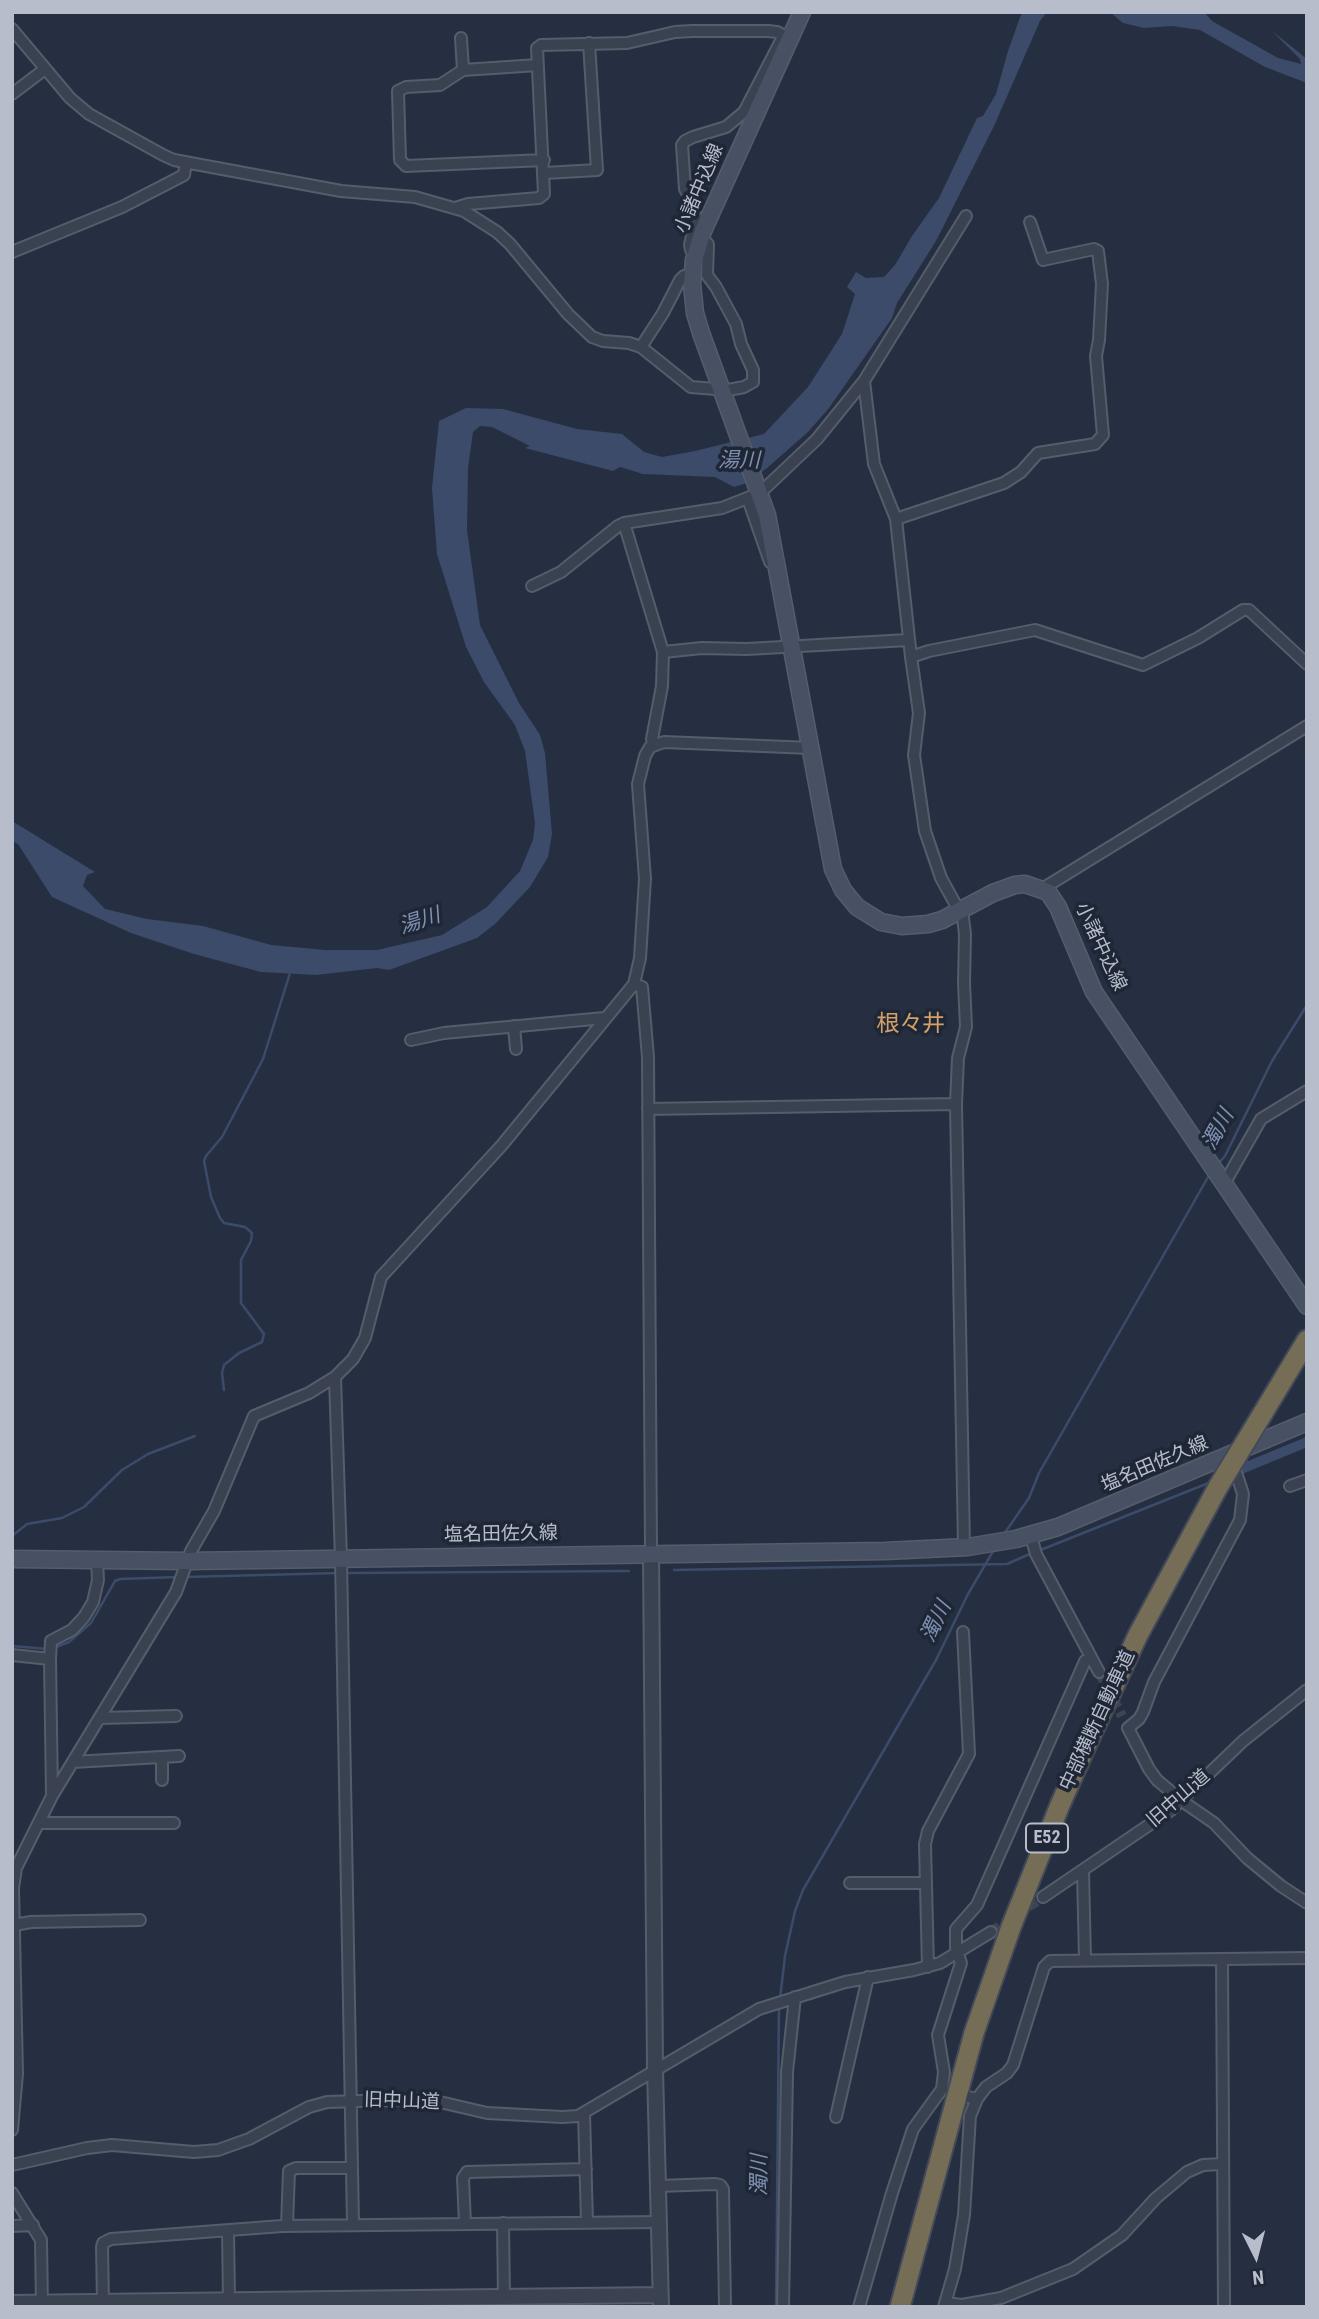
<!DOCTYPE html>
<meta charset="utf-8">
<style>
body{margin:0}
#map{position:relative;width:1319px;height:2319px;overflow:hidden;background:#262f41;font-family:"Roboto Condensed",sans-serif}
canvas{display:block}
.frame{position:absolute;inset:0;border:14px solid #b7bdcb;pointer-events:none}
.north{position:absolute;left:1221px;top:2221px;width:70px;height:70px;-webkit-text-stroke:5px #1f2736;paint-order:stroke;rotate:174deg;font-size:19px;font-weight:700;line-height:28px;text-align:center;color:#b7bdcb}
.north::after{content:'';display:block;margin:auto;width:24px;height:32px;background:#b7bdcb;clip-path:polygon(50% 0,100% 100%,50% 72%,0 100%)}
</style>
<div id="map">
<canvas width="1319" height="2319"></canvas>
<div class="frame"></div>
<div class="north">N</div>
</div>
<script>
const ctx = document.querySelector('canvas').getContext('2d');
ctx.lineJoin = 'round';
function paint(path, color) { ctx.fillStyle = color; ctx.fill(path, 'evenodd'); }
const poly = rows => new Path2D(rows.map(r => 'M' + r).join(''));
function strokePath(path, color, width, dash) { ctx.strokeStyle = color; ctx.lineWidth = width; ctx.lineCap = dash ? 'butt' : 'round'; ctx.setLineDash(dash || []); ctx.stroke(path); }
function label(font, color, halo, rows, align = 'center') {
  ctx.font = font + ' "Roboto Condensed","Noto Sans JP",sans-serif'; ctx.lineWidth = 7; ctx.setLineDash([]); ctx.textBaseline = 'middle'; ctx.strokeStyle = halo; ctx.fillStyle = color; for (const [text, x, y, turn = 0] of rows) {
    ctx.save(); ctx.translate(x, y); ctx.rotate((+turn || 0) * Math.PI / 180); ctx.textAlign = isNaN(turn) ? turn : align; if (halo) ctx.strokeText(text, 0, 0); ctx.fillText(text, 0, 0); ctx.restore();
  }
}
paint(poly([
 [1022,12,1047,12,1040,21,994,126,936,241,897,303,892,318,829,408,808,432,767,468,747,483,734,487,715,477,643,474,620,467,613,471,525,448,530,446,492,427,480,426,473,432,468,468,467,530,480,625,519,703,540,735,545,753,552,834,548,857,530,887,495,924,477,938,389,970,377,968,316,975,261,972,194,954,131,933,52,897,18,844,12,841,12,821,95,872,87,875,83,886,105,909,147,919,203,926,271,945,325,950,377,950,442,935,487,907,520,871,533,840,535,823,525,751,515,725,484,682,466,647,437,554,432,488,439,421,466,408,503,409,577,429,622,434,644,452,662,457,695,451,764,434,808,387,842,334,855,294,847,287,856,272,866,278,884,277,895,265,912,236,939,198,977,118,983,116,996,94,1008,51],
 [1110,12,1204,12,1212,21,1278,58,1301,64,1300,59,1272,31,1307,59,1307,83,1265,67,1200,30,1172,26,1144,28,1123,23]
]), '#3c4b69');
strokePath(poly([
 [1217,1165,1225,1156,1272,1061,1307,1005],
 [224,1390,222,1373,224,1365,239,1353,262,1342,264,1334,241,1303,241,1260,251,1241,252,1233,245,1227,224,1223,220,1218,211,1197,204,1161,206,1156,222,1137,263,1059,290,973],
 [1004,1534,1029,1498,1039,1473,1211,1172],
 [12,1536,27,1524,62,1518,84,1507,122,1470,148,1454,195,1436],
 [1038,1551,1211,1482],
 [674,1570,1007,1564,1032,1553],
 [346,1573,629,1571],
 [185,1577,339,1573],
 [12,1646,47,1649],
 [54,1648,69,1642,91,1623,115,1581,120,1579,178,1577],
 [780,1999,785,1956,795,1911,803,1890,936,1660,968,1594,995,1548],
 [776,2307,779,2006]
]), '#3c4b69', 2.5);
strokePath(poly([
 [1239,1470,1307,1442]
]), '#3c4b69', 10);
strokePath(poly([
 [1099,1672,1122,1716],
 [991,1932,1043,1897]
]), '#3c4456', 10, [10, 5]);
const minor = poly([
 [12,29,70,98,89,114,163,155,174,160,341,191,415,197,464,211,497,232,510,244,568,314,592,337,603,341,629,343,641,347,691,387,728,390,744,387,753,382,753,370,741,344,736,324,716,287,707,275,708,244,701,238],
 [461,38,463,70],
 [538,65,463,70,440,85,406,87,398,91,400,160,406,166,544,160],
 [12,94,45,69],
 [545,173,597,170,589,43],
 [455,208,468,204,539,198,544,194,537,48,541,45,627,43,675,32,692,31,768,31,777,32,790,39],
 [12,252,122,207,184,175,186,162],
 [696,254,691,250,690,245,696,217,691,200,685,189,682,145,685,141,693,137,726,127,744,112,784,35],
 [641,347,663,313,680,280,684,276,692,274],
 [864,381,874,464,896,519,911,657,929,651,1035,630,1143,665,1198,638,1243,610,1249,610,1307,664],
 [748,499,770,562],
 [896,519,1004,483,1021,472,1038,453,1095,444,1103,435,1096,356,1099,340,1102,284,1098,251,1094,249,1043,260,1030,222],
 [624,523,722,508,760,493,817,439,864,381,966,216],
 [532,586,561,572,618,526,624,523,663,652,662,686,652,739,653,745],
 [663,652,702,648,747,649,908,640],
 [911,657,919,713,914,755,925,831,941,878,963,918,965,934,964,983,966,1027,958,1058,956,1104,964,1547],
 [1042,889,1307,726],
 [634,984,642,987,648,1057,651,1553],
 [514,1026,516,1049],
 [411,1040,444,1033,604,1018],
 [648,1109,956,1104],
 [1224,1184,1261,1119,1307,1091],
 [335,1377,341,1559,353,2225],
 [1232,1460,1243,1494,1240,1520,1154,1682,1143,1712,1139,1719,1128,1728,1149,1769,1157,1780,1182,1801,1214,1823,1247,1858,1281,1886,1307,1903],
 [1290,1486,1307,1480],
 [1031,1536,1036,1554,1099,1672],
 [12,1655,50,1659,52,1796],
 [50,1659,51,1641,72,1630,84,1617,93,1602,98,1580,97,1561],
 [100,1718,176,1716],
 [73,1762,179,1756],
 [162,1780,162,1757],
 [39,1823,174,1823],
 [1083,1871,1085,1960],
 [850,1883,926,1883],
 [1043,1897,1171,1810,1243,1741,1307,1690],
 [14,1925,31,1922,140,1920],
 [1222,1960,1224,2307],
 [928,1967,925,1844,928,1831,969,1754,963,1632],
 [977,2099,986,2087,1007,2073,1013,2065,1044,1967,1050,1961,1307,1958],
 [584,2113,587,2222],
 [836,2117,868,1977],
 [12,2130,17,2074,13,1888,16,1868,52,1796,176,1592,191,1551,214,1511,254,1416,309,1393,335,1377,353,1359,365,1338,381,1277,502,1145,634,984,640,958,645,879,638,784,645,756,650,747,664,742,811,748],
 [12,2165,87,2148,112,2145,194,2152,218,2150,249,2139,309,2107,327,2102,427,2099,487,2113,562,2117,578,2116,759,2009,845,1982,914,1970,940,1963,991,1932],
 [659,2186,715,2184,720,2185,723,2189,725,2307],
 [12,2193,41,2240,42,2307],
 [503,2223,504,2297],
 [465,2224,463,2178,467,2172,586,2169],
 [12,2226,33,2225],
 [287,2226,289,2171,296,2168,352,2168],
 [228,2231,229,2300],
 [103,2302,102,2247,103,2243,111,2239,282,2226,659,2222],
 [945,2303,962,2305,1001,2298,1073,2269,1122,2235,1156,2198,1187,2172,1203,2165,1222,2164],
 [783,2307,787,2072,795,1997],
 [859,2307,892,2193,913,2129,942,2089,944,2072,938,2035,961,1963,956,1948,956,1929,977,1905,1082,1668,1085,1661,1091,1658],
 [944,2307,955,2269,964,2215,970,2116,977,2099,968,2097]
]);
const tertiary = poly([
 [651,1553,655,2069,661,2307],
 [12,2303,660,2295]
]);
const secondary = poly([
 [802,12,703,231,694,260,692,284,695,313,701,333,767,515,833,869,843,890,857,907,881,922,902,926,928,924,942,920,993,893,1015,885,1025,884,1048,892,1058,907,1094,992,1307,1306],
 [12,1559,187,1561,885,1551,968,1547,1016,1539,1058,1527,1307,1422]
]);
const motorway = poly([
 [1263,1413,1307,1340],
 [900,2307,974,2033,1011,1927,1060,1805,1087,1744,1138,1635,1218,1487]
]);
strokePath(minor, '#555d6b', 14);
strokePath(tertiary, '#555d6b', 18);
strokePath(secondary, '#555d6b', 19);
strokePath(motorway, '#424a58', 23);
strokePath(minor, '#3a4251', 10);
strokePath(tertiary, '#3a4251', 14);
strokePath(secondary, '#485063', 16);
strokePath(motorway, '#766d57', 19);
const motorwayBridge = poly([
 [1218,1487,1263,1413]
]);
strokePath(motorwayBridge, '#424a58', 23, []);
strokePath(motorwayBridge, '#766d57', 19);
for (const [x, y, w] of [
 [1047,1838,42]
]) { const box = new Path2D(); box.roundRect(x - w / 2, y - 14.5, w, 29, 5); ctx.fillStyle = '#1f2736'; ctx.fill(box); strokePath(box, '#b7bdcb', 2); }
label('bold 18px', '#b7bdcb', null, [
 ["E52",1047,1838]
]);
label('19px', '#b7bdcb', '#1f2736', [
 ["小諸中込線",700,189,-67],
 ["小諸中込線",1100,947,65],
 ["塩名田佐久線",1155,1465,-23],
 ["塩名田佐久線",501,1535,-1],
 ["中部横断自動車道",1098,1721,-65],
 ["旧中山道",1179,1799,-41],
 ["旧中山道",402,2102,2]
]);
label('italic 21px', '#7f90b2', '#1f2736', [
 ["湯川",739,462],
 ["湯川",420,922,-18],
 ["濁川",1219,1130,-61],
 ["濁川",937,1622,-64],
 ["濁川",761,2175,-90]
]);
label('23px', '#d5a068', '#1f2736', [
 ["根々井",911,1025]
]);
</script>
